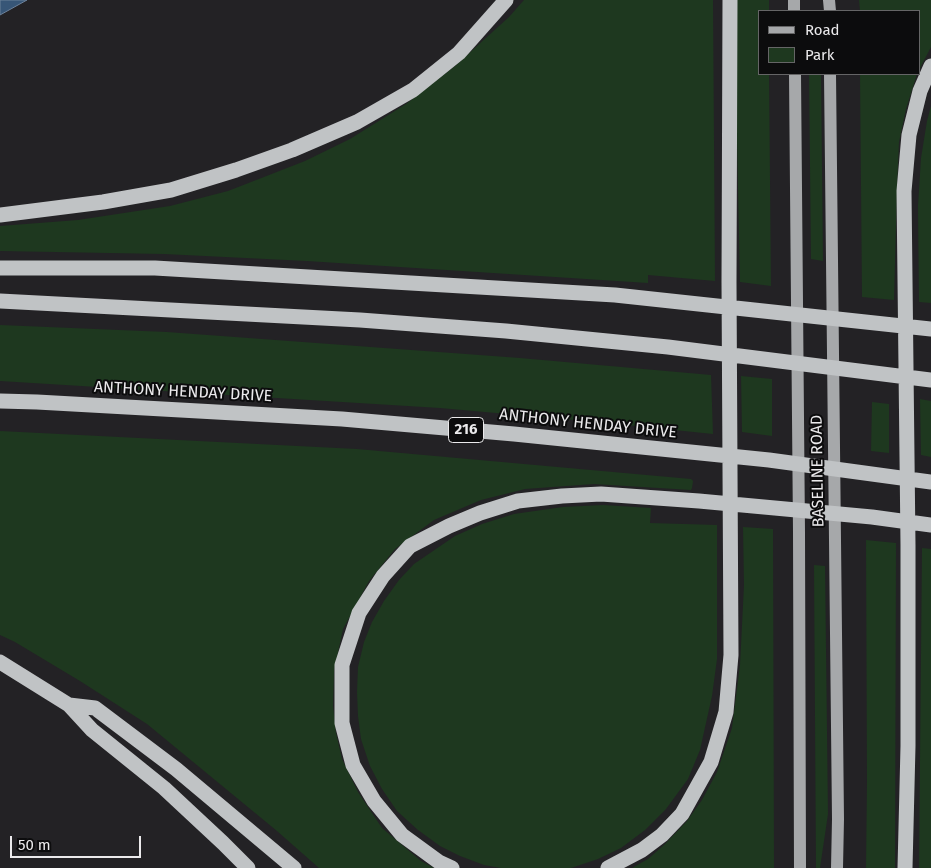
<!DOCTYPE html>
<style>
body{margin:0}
#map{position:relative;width:931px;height:868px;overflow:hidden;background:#232225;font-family:"Fira Sans",sans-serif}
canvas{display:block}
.legend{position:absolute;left:758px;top:10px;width:162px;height:65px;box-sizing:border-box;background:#0c0c0d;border:1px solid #656566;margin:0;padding:6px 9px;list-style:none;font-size:15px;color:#ebeaec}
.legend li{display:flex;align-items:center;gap:10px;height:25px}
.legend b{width:25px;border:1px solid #656566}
.scale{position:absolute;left:10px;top:836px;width:131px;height:22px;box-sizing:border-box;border:2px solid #ebeaec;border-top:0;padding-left:6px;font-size:15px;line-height:18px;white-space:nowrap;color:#ebeaec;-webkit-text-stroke:4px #0c0c0d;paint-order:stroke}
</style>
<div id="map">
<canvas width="931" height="868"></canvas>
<ul class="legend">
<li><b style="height:6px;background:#a6a8aa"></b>Road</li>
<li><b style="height:14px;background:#1e381f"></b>Park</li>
</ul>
<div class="scale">50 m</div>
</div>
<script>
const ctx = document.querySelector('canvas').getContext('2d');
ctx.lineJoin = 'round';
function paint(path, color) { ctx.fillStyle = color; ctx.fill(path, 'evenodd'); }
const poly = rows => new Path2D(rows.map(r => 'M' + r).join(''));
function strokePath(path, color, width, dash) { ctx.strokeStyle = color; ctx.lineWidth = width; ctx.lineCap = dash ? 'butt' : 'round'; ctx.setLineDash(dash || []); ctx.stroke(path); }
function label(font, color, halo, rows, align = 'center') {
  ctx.font = font + ' "Fira Sans",sans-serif'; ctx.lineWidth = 4; ctx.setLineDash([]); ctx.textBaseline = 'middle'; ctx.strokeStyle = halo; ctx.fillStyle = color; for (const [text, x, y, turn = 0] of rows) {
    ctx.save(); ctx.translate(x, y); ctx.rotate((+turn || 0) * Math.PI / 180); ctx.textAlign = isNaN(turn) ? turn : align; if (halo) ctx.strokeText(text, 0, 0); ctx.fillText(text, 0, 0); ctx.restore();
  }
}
paint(poly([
 [524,0,713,0,715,281,648,275,648,283,307,261,164,254,0,251,0,226,78,220,170,206,228,191,305,161,350,139,406,104,455,66,509,17],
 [734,0,769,0,769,11,760,11,760,74,769,74,771,286,740,282],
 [859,0,931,0,931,47,920,68,920,11,860,11],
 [809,74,821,74,823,261,811,259],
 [860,74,917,74,906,109,899,142,897,187,894,300,862,297],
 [931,106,931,303,919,302,918,206,921,158,927,121],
 [0,325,167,332,520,358,711,375,713,434,597,422,440,408,0,381],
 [741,376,772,379,772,436,742,432],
 [920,399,931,401,931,457,921,455],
 [872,402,889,404,889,453,871,451],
 [0,431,357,449,691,479,693,481,692,488,691,490,594,484,525,489,481,500,434,520,395,549,369,581,343,629,334,671,333,706,336,733,342,759,358,792,382,828,421,861,434,868,319,868,277,831,147,724,80,681,15,642,0,635],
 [603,505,651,508,650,523,717,525,717,659,712,696,700,750,688,779,666,809,645,830,621,848,598,859,571,868,501,868,484,865,460,856,440,846,418,830,397,811,382,789,370,766,361,739,358,716,357,692,358,667,364,642,372,622,384,601,399,580,414,564,455,536,482,524,514,514,563,507],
 [743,527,773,529,774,868,632,868,648,859,664,845,687,821,702,800,717,772,732,728,740,665,744,585],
 [866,540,896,543,895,868,866,868,867,782],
 [922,548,931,549,931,868,919,868],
 [814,565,825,566,828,814,820,868,816,868]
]), '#1e381f');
const water = poly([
 [0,0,27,0,0,15,0,0]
]);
paint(water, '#375677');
strokePath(water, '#6d829a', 1);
strokePath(poly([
 [794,0,794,11],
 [829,0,830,11],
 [795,74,799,532,800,868],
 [830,74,838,819,837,868]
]), '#a6a8aa', 12);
strokePath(poly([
 [0,215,103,202,171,190,236,170,292,150,357,122,413,90,459,53,506,0],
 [0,268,155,268,615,295,931,329],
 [0,301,360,320,506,331,668,347,931,380],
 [0,401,37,402,342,419,514,434,769,460,931,482],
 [0,662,69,705,92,730,164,788,223,843,248,868],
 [69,705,95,708,176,769,294,868],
 [452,868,439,862,402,835,374,801,353,765,342,723,342,665,359,613,383,576,410,546,449,526,480,513,518,501,562,496,601,494,699,501,872,517,931,525],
 [608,868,642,850,662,835,682,814,711,762,726,712,731,655,729,282,730,0],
 [905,868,908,746,908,545,904,191,909,135,920,91,931,66]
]), '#c0c3c5', 15);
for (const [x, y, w] of [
 [466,430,35]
]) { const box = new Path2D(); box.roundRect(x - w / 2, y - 12.5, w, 25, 4); ctx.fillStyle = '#0c0c0d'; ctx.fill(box); strokePath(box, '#ebeaec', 1); }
label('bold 15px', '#ebeaec', null, [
 ["216",466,430]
]);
label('16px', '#ebeaec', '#0c0c0d', [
 ["ANTHONY HENDAY DRIVE",183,392,3],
 ["ANTHONY HENDAY DRIVE",588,424,6],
 ["BASELINE ROAD",818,471,-91]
]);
</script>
